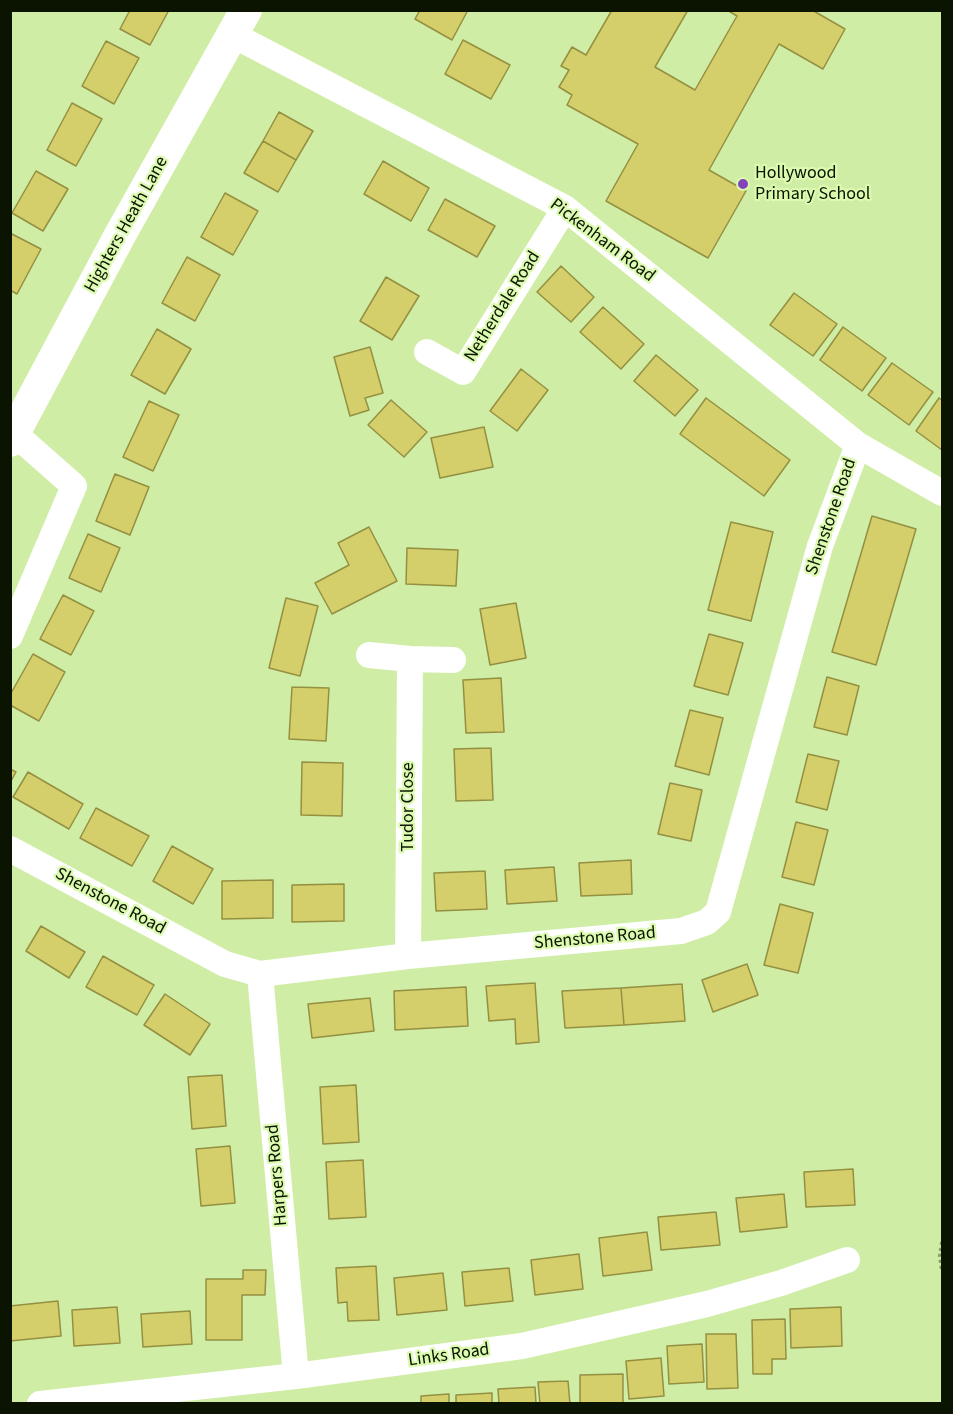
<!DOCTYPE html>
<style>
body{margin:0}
#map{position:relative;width:953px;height:1414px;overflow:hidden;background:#cfeda4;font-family:"Source Sans 3",sans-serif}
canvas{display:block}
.frame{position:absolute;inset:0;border:12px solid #0a1400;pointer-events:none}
</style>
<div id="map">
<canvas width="953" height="1414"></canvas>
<div class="frame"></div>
</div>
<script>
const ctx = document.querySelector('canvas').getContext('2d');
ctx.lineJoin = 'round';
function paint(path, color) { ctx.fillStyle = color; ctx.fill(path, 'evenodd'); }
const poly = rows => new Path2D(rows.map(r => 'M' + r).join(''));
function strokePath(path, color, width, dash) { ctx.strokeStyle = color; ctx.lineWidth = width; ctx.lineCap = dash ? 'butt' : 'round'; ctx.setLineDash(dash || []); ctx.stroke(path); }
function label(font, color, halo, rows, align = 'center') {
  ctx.font = font + ' "Source Sans 3",sans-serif'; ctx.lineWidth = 4.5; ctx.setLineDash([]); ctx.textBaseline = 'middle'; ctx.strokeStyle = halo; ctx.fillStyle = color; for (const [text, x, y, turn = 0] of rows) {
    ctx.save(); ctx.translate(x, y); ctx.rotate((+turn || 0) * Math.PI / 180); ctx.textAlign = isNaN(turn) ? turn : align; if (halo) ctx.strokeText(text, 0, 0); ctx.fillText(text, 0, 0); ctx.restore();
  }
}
const building = poly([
 [130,10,169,10,150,45,120,29,130,10],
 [420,10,468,10,452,40,415,19,420,10],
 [612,10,688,10,655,67,695,90,737,16,727,10,812,10,845,29,823,69,779,44,709,170,746,191,708,258,606,201,638,144,567,105,572,95,559,87,569,70,561,66,572,47,586,55,612,10],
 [463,40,510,65,491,99,445,74,463,40],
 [106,41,139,58,114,104,82,86,106,41],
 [72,103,102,119,76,166,47,150,72,103],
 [279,112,313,131,296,160,263,141,279,112],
 [263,141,296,160,278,192,244,173,263,141],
 [383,161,429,188,411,221,364,194,383,161],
 [36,171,68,189,43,231,12,213,36,171],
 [225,193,258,211,233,255,201,237,225,193],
 [445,199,495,226,477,257,428,230,445,199],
 [10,233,41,249,17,294,10,290,10,233],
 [187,257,220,275,195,321,162,303,187,257],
 [561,266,594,297,571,322,537,292,561,266],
 [386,277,419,296,392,340,360,321,386,277],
 [794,293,837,324,813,356,770,325,794,293],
 [603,307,644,344,621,369,580,332,603,307],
 [843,327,886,358,862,391,820,360,843,327],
 [157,329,191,349,165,394,131,375,157,329],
 [370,347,383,393,365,398,369,410,350,416,334,357,370,347],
 [656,355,698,390,675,416,634,381,656,355],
 [892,363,933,392,909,425,868,395,892,363],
 [521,369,548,390,517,431,490,411,521,369],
 [706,398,790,460,764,496,680,434,706,398],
 [939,398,942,400,942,450,916,431,939,398],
 [391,400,427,432,404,457,368,425,391,400],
 [149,401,179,415,153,471,123,457,149,401],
 [484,427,493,467,440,478,431,438,484,427],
 [115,474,149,487,130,535,96,521,115,474],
 [872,516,916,529,876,665,832,652,872,516],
 [731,522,773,532,751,621,708,610,731,522],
 [369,527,397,581,332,614,315,583,349,565,338,543,369,527],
 [88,534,120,548,101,592,69,578,88,534],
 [407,548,458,550,456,586,406,584,407,548],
 [63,595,94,611,71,655,40,639,63,595],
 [286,598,318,606,300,676,269,668,286,598],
 [516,603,526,658,490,665,480,609,516,603],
 [709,634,743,643,728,695,694,686,709,634],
 [33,654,65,672,39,721,10,705,10,695,33,654],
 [827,677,859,686,847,735,814,727,827,677],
 [501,678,504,732,466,733,463,680,501,678],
 [292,687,329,688,326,741,289,739,292,687],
 [690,710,723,718,709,775,675,766,690,710],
 [491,748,493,800,456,801,454,749,491,748],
 [808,754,839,761,827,810,796,802,808,754],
 [302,762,343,763,342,816,301,815,302,762],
 [10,769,16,772,10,783,10,769],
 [28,772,83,804,69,829,13,797,28,772],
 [670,783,702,790,691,841,658,834,670,783],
 [96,808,149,836,132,866,80,838,96,808],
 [796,822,828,830,814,885,782,877,796,822],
 [172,846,213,869,193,904,153,881,172,846],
 [631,860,632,894,581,896,579,863,631,860],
 [554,867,557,901,507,904,505,870,554,867],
 [485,871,487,909,436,911,434,873,485,871],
 [273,880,273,918,222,919,222,881,273,880],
 [344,884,344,921,292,922,292,885,344,884],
 [780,904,813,913,798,973,764,965,780,904],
 [41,926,85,952,69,978,26,951,41,926],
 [103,956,154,985,137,1015,86,987,103,956],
 [747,964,758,995,713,1012,702,980,747,964],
 [535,983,539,1042,516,1044,515,1019,489,1021,486,986,535,983],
 [682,984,685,1021,624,1025,621,988,682,984],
 [466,987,468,1026,395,1030,394,991,466,987],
 [621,988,624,1025,565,1028,562,991,621,988],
 [165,994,210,1024,190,1055,144,1025,165,994],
 [370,998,374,1031,312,1038,308,1004,370,998],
 [222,1075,226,1126,192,1129,188,1077,222,1075],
 [356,1085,359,1142,323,1144,320,1087,356,1085],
 [230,1146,235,1203,201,1206,196,1149,230,1146],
 [363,1160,366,1217,329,1219,326,1162,363,1160],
 [853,1169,855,1205,806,1207,804,1172,853,1169],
 [784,1194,787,1227,740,1232,736,1198,784,1194],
 [716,1212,720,1245,661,1250,658,1217,716,1212],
 [647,1232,652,1270,603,1276,599,1238,647,1232],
 [579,1254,583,1289,535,1295,531,1260,579,1254],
 [376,1266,379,1320,348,1321,347,1302,338,1303,336,1268,376,1266],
 [509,1268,513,1301,465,1306,462,1272,509,1268],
 [243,1270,266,1270,265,1295,242,1295,242,1340,206,1340,206,1279,243,1279,243,1270],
 [443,1273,447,1310,397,1315,394,1278,443,1273],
 [58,1301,61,1336,10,1341,10,1306,58,1301],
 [117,1307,120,1343,74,1346,72,1310,117,1307],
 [841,1307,842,1346,791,1348,790,1309,841,1307],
 [190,1311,192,1344,143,1347,141,1314,190,1311],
 [785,1319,786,1359,772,1359,772,1374,753,1374,752,1320,785,1319],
 [706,1334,736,1334,738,1388,707,1389,706,1334],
 [702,1344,704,1382,669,1384,667,1346,702,1344],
 [661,1358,664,1396,629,1399,626,1361,661,1358],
 [623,1374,623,1404,580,1404,580,1375,623,1374],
 [568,1381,570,1404,540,1404,538,1382,568,1381],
 [535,1387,536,1404,499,1404,498,1389,535,1387],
 [492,1393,492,1404,456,1404,456,1395,492,1393],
 [449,1394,449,1404,421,1404,421,1396,449,1394]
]);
paint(building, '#d4cf6a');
strokePath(building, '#949042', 1.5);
strokePath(poly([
 [942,1242,940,1256,942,1271]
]), '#879d68', 4, [3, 3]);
strokePath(poly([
 [233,35,565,208,858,445,942,493],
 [427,352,463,372,565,208],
 [10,636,74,486,15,434],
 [369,655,410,659,453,660],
 [10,849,225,964,260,974,408,956,681,931,707,922,718,912,820,546,858,445],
 [408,956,410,659],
 [260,974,296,1376],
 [40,1404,296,1376,522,1346,707,1304,781,1283,847,1260]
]), '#fff', 26);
strokePath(poly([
 [10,441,120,235,246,10]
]), '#fff', 32);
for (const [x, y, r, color] of [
 [743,184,6,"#8445ba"]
]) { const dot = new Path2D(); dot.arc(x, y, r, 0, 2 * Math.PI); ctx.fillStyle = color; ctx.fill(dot); strokePath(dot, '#dcfab0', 2); }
label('18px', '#0a1400', '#dcfab0', [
 ["Hollywood",755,174],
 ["Primary School",755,195]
], 'left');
label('18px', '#0a1400', '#dcfab0', [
 ["Highters Heath Lane",127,225,-61],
 ["Pickenham Road",602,241,37],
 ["Netherdale Road",503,307,-58],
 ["Shenstone Road",832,517,-71],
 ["Tudor Close",409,807,-90],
 ["Shenstone Road",110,902,28],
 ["Shenstone Road",595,939,-5],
 ["Harpers Road",278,1175,-95],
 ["Links Road",449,1356,-8]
]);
</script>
